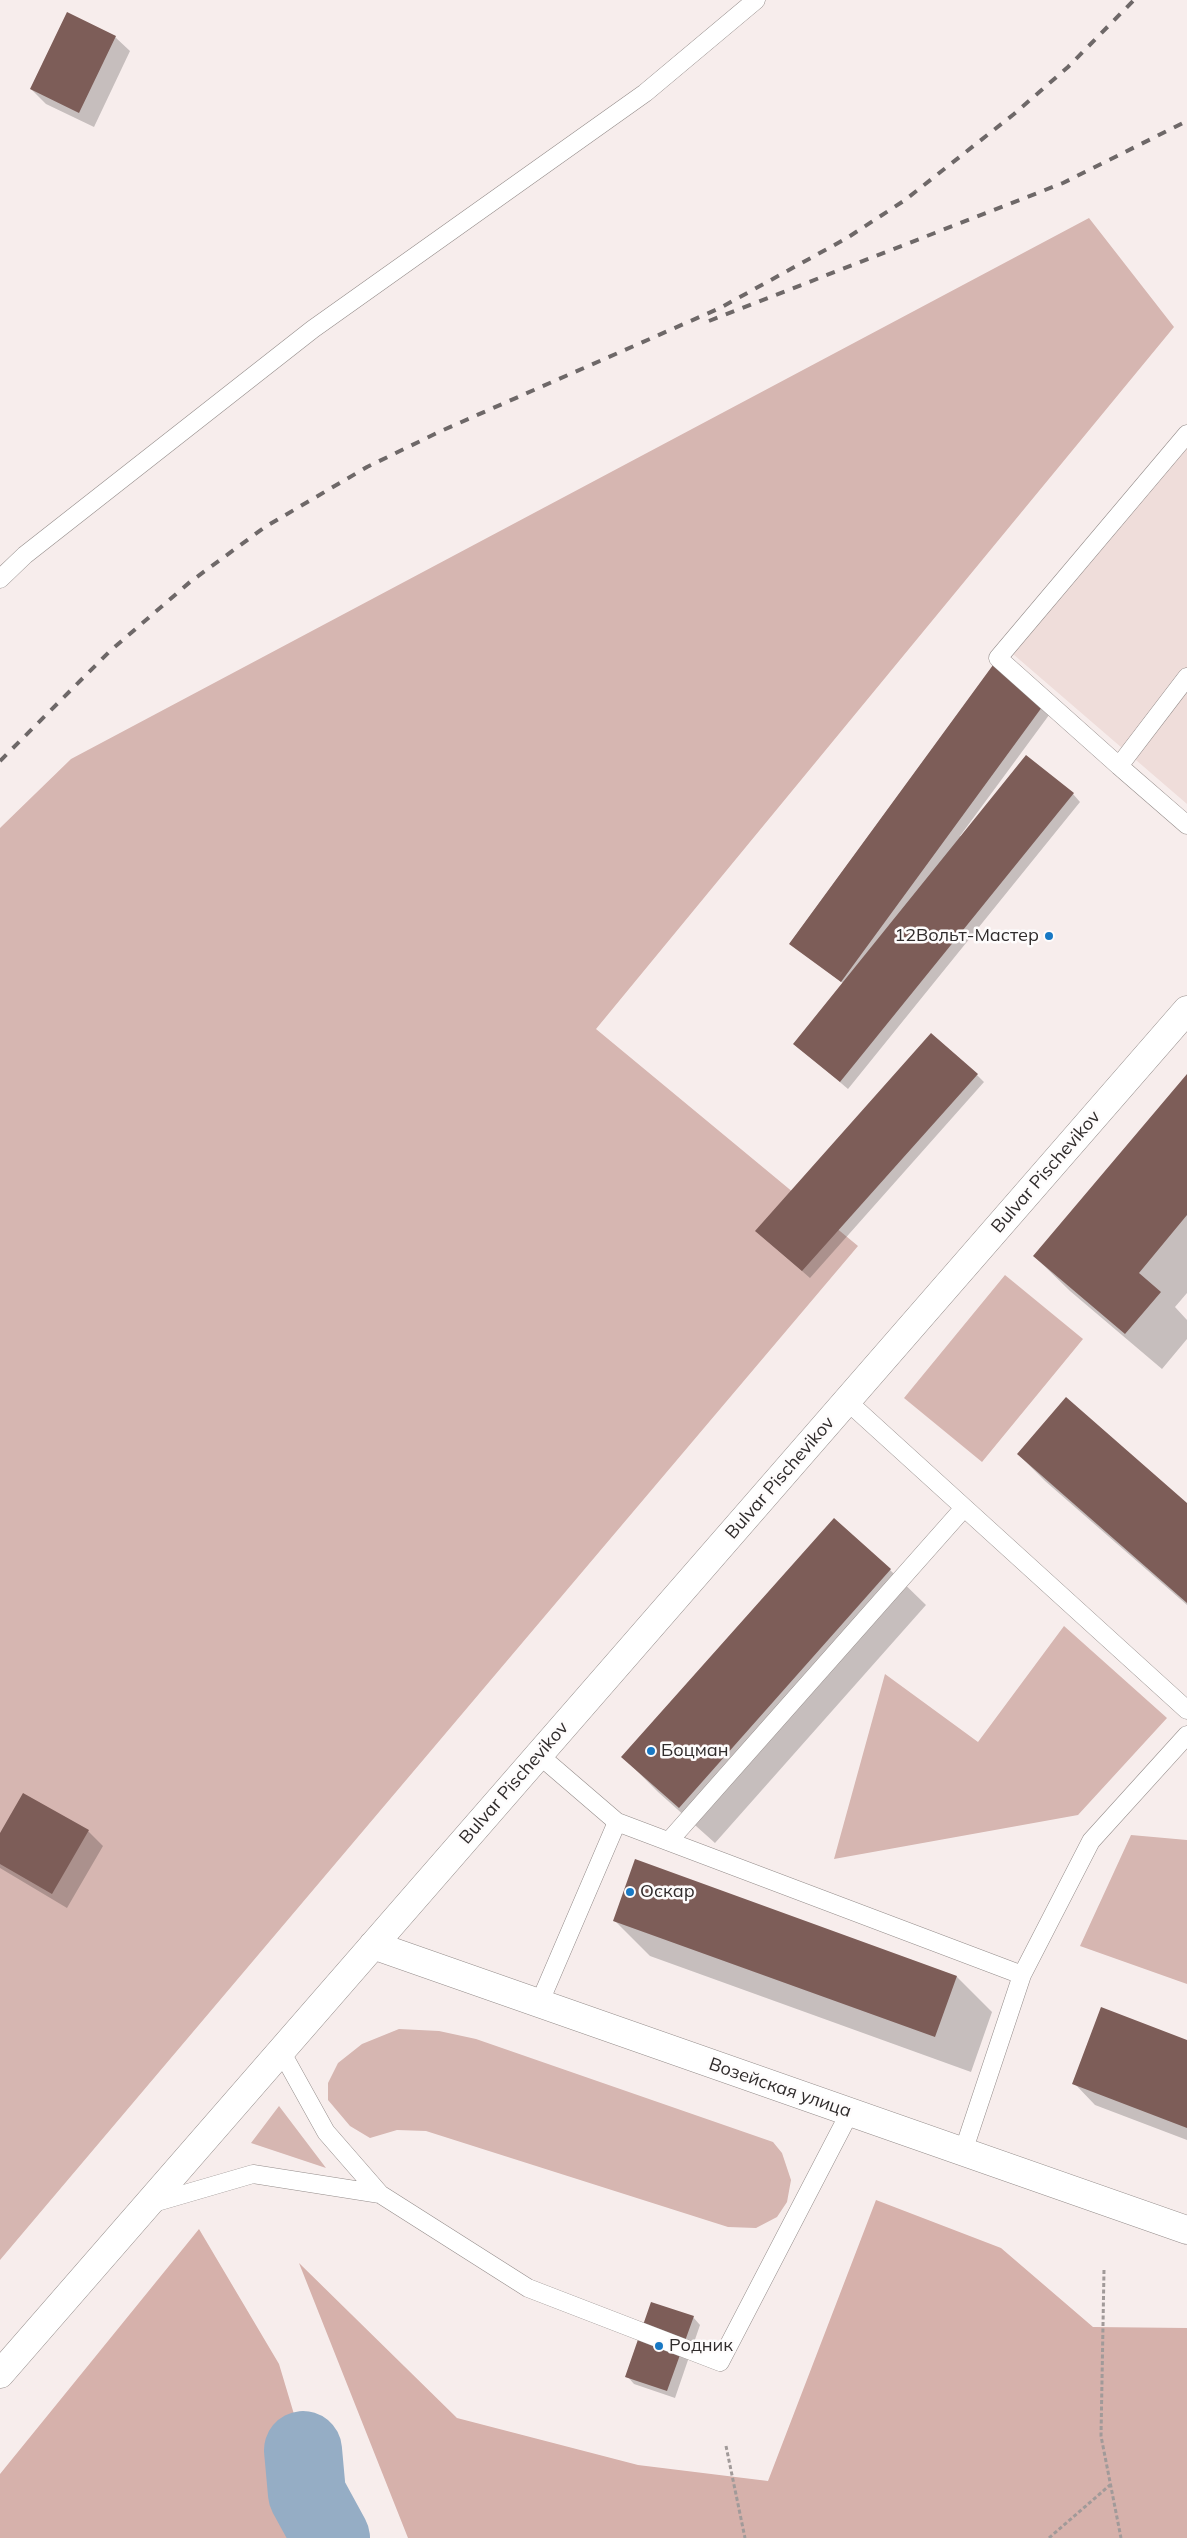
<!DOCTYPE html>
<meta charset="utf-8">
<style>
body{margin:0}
canvas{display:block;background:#f7edec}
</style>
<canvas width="1187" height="2538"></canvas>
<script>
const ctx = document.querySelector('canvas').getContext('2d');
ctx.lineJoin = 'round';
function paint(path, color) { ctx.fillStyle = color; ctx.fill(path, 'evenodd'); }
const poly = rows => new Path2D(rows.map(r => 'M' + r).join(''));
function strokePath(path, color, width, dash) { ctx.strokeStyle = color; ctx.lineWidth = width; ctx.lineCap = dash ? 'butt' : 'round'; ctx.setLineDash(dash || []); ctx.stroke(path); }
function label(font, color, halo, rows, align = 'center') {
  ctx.font = font + ' Mulish,sans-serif'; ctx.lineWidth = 5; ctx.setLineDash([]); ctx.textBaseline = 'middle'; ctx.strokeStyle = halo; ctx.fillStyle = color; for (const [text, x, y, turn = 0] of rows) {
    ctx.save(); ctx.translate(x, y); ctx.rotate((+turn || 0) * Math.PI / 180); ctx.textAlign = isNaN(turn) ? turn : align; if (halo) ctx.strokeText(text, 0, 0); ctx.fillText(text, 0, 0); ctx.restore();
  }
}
paint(poly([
 [1187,440,1187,804,1006,648]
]), '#efddda');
paint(poly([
 [1089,218,1174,327,596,1029,858,1246,0,2260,0,828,71,759],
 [1005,1275,1083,1339,982,1462,904,1398],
 [1064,1626,1167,1718,1078,1815,834,1859,885,1674,978,1742],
 [1131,1835,1187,1840,1187,1984,1080,1946],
 [399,2029,439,2031,476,2039,773,2142,782,2153,791,2180,787,2202,777,2217,756,2228,728,2227,426,2131,397,2130,370,2138,350,2126,328,2100,328,2083,338,2063,362,2044],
 [279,2106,326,2168,251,2143]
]), '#d6b6b1');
paint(poly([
 [876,2200,1001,2248,1093,2327,1187,2328,1187,2538,408,2538,299,2263,457,2418,638,2465,768,2481],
 [199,2229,279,2364,331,2538,0,2538,0,2474]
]), '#d6b1ab');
paint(poly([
 [115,37,130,51,94,127,46,104,31,89],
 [993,666,1052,711,960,836,962,837,1073,794,1080,802,848,1089,795,1044,844,984,790,943],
 [977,1075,984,1082,810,1278,764,1238],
 [1187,1076,1187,1293,1175,1307,1187,1320,1187,1339,1162,1369,1070,1291,1034,1256],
 [1018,1454,1187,1505,1187,1605,1045,1481],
 [834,1519,890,1570,926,1605,715,1843,658,1792,623,1757],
 [88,1831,103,1846,67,1908,0,1868,0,1835],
 [636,1861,957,1977,992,2012,971,2072,650,1956,615,1921],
 [1187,2042,1187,2140,1095,2105,1074,2083],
 [693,2317,700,2325,675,2398,634,2384,627,2376]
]), '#0003');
strokePath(poly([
 [303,2450,307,2494,331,2538]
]), '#95adc5', 78);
paint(poly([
 [67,12,116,36,79,113,30,89],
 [993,665,1045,703,841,982,789,944],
 [1026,755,1074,793,840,1082,793,1044],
 [931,1033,978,1074,802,1271,755,1231],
 [1187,1074,1187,1215,1139,1273,1161,1292,1125,1334,1033,1256],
 [1066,1397,1187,1503,1187,1603,1017,1454],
 [834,1518,891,1569,679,1808,621,1757],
 [23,1793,89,1830,52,1894,0,1864,0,1833],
 [635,1859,957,1976,935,2037,613,1921],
 [1101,2007,1187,2040,1187,2128,1072,2084],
 [651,2302,694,2316,667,2391,625,2377]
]), '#7d5d58');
const lane = poly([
 [0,579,25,555,313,329,645,93,756,0],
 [1187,677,1119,766,1187,825],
 [1119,766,998,658,1187,434],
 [847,1401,1187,1710],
 [539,1755,617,1822,1022,1975],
 [669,1841,963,1509],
 [539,2004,617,1822],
 [281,2051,326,2132,380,2194],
 [963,2152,1022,1975,1091,1841,1187,1735],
 [150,2204,253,2174,380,2194,528,2288,720,2362,850,2112]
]);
const secondary = poly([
 [373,1945,1187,2230],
 [0,2374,1187,1010]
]);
strokePath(lane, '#948c8a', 19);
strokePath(secondary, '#948c8a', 29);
strokePath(poly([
 [1104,2270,1101,2436,1121,2538],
 [726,2446,745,2538],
 [1049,2538,1110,2485]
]), '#a19a99', 3, [4, 2.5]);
strokePath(lane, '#fff', 18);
strokePath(secondary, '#fff', 28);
strokePath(poly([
 [709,321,1063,183,1187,121],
 [0,761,110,651,190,582,265,527,367,467,441,431,720,308,847,238,905,200,1014,114,1068,67,1134,0]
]), '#6e6868', 4, [9, 9]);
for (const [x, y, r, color] of [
 [1049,936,5,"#1878c4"],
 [651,1751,5,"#1878c4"],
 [630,1892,5,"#1878c4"],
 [659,2346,5,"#1878c4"]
]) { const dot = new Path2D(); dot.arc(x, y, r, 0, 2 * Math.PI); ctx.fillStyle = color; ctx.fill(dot); strokePath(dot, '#fefcfc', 2); }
label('18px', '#302c2c', '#fefcfc', [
 ["12Вольт-Мастер",1039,936,"right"],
 ["Боцман",661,1751],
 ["Оскар",640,1892],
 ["Родник",669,2346]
], 'left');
label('18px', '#302c2c', '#fefcfc', [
 ["Bulvar Pischevikov",1046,1172,-49],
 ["Bulvar Pischevikov",780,1478,-49],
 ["Bulvar Pischevikov",514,1783,-49],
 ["Возейская улица",780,2088,19]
]);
</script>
